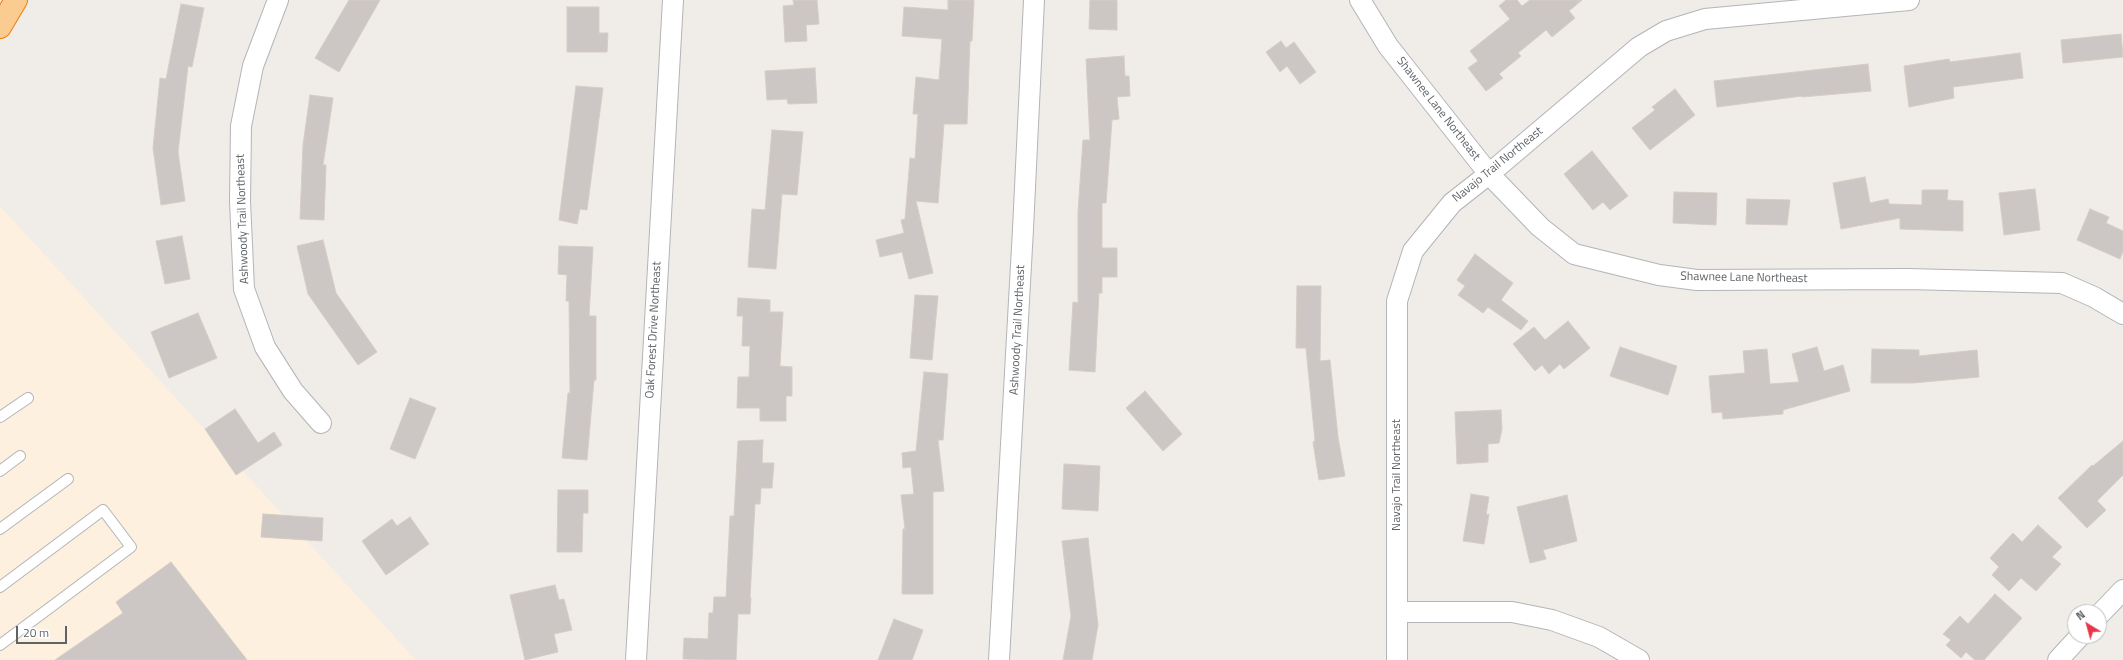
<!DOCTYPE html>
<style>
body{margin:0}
#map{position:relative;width:2123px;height:660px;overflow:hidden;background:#f0ece7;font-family:"Titillium Web",sans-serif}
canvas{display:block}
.north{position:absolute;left:2067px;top:604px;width:40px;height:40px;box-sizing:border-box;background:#fff;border:1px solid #bfc1c2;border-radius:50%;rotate:323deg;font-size:11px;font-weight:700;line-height:16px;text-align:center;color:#5e6367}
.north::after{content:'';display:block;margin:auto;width:14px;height:18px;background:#e7364a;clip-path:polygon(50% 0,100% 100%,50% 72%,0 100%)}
.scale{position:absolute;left:16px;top:626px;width:51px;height:18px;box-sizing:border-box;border:2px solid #5e6367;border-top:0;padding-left:5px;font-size:12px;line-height:14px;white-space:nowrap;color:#5e6367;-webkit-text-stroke:3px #fff;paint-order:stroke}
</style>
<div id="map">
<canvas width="2123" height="660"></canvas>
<div class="north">N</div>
<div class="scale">20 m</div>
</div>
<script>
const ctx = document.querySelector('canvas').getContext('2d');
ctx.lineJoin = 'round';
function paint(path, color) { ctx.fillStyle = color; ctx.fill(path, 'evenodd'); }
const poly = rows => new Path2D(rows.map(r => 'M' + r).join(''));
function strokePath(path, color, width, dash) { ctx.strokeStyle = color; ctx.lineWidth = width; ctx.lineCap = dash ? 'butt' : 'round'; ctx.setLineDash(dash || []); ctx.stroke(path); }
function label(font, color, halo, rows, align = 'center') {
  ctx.font = font + ' "Titillium Web",sans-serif'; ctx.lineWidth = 3; ctx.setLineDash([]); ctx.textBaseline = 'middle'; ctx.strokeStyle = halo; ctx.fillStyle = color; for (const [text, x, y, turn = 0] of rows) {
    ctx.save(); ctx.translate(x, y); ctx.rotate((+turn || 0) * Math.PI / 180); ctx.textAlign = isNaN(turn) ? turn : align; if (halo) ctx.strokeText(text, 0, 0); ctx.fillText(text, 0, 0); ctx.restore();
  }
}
paint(poly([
 [0,206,416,660,0,660]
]), '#fdf0de');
const building = poly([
 [349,0,380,0,339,72,315,58,349,0],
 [793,0,817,0,819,24,806,25,807,41,785,42,783,6,794,5,793,0],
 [948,0,974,0,972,41,970,41,967,124,944,124,938,203,916,201,933,273,909,279,902,252,880,257,876,240,904,233,901,220,905,219,910,158,915,159,918,114,913,114,916,77,939,80,942,39,902,36,904,7,948,10,948,0],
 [1090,0,1117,0,1117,30,1089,29,1090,0],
 [1506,0,1517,0,1522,6,1530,0,1582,0,1569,11,1575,18,1552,37,1546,30,1518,53,1521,56,1499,74,1503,78,1486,91,1468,68,1478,61,1470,51,1510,19,1499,6,1506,0],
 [181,4,204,8,192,67,188,66,178,152,185,201,161,205,153,148,160,78,166,79,181,4],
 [567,7,599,7,599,33,608,33,607,52,567,52,567,7],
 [2121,34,2123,57,2063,63,2061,40,2121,34],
 [1281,41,1286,48,1294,42,1316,72,1300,84,1287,66,1280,72,1266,52,1281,41],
 [2020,53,2023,78,1953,87,1954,98,1909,107,1904,66,1949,59,1950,62,2020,53],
 [1124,56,1125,76,1129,76,1130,96,1117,97,1119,119,1112,120,1106,203,1102,203,1102,248,1117,248,1117,277,1102,277,1102,293,1099,293,1095,372,1069,370,1073,302,1078,303,1078,211,1083,140,1090,140,1086,59,1124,56],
 [1868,64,1871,91,1802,97,1802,96,1717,107,1714,81,1868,64],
 [815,68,817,103,788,104,787,99,767,100,765,71,815,68],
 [576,86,603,88,587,210,580,209,577,224,559,220,576,86],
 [1675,89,1695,115,1650,150,1632,128,1655,110,1652,107,1675,89],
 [310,95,333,98,323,165,326,165,324,220,300,219,303,145,310,95],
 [772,130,803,132,797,195,782,194,776,269,748,267,752,209,765,210,772,130],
 [1592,151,1628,196,1610,210,1603,202,1593,210,1564,174,1592,151],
 [1865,177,1870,203,1888,199,1889,204,1922,205,1922,190,1948,190,1947,200,1963,201,1963,231,1900,229,1900,218,1841,229,1833,183,1865,177],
 [2035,189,2040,230,2004,235,1999,193,2035,189],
 [1674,192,1717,193,1716,225,1673,223,1674,192],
 [1747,199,1790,200,1787,225,1746,224,1747,199],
 [2090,209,2109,217,2106,223,2123,231,2123,251,2120,259,2077,240,2090,209],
 [182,236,190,279,165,284,156,241,182,236],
 [323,240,336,293,377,352,358,365,308,294,297,246,323,240],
 [559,246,593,247,589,316,596,316,596,380,594,380,587,460,562,458,568,393,570,393,569,301,566,301,567,275,558,274,559,246],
 [1475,254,1513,283,1501,300,1528,321,1521,330,1488,307,1483,313,1458,295,1465,286,1457,280,1475,254],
 [1297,286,1321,286,1320,361,1330,360,1338,437,1345,476,1319,480,1313,442,1315,441,1306,348,1296,348,1297,286],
 [915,295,938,296,932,360,910,358,915,295],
 [738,298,770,300,770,312,783,312,780,366,792,367,792,396,786,396,786,421,760,421,760,408,737,408,738,377,749,377,750,346,742,346,743,316,737,316,738,298],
 [198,313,217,358,169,378,151,332,198,313],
 [1568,321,1590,348,1564,369,1560,364,1549,374,1542,365,1535,371,1513,344,1534,327,1545,340,1568,321],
 [1620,347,1677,366,1668,395,1610,376,1620,347],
 [1817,347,1824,371,1843,365,1850,391,1783,410,1783,414,1723,419,1722,412,1712,413,1709,376,1745,373,1743,351,1767,349,1770,384,1799,382,1792,354,1817,347],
 [1872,349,1919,350,1919,356,1977,350,1979,377,1913,383,1871,383,1872,349],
 [924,372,948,374,943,440,938,440,944,491,933,492,933,594,902,594,903,529,905,529,901,495,914,494,911,467,903,468,902,453,916,451,924,372],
 [1145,391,1182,434,1163,451,1126,408,1145,391],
 [410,398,436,408,415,459,390,449,410,398],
 [235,409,258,443,274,432,282,445,236,475,205,429,235,409],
 [1501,410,1502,429,1499,443,1488,444,1488,462,1457,464,1455,412,1501,410],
 [763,440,762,463,774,463,772,488,761,488,760,504,755,504,750,598,751,598,750,614,738,614,736,660,683,659,684,638,708,639,709,613,713,613,714,597,726,597,730,516,734,516,738,441,763,440],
 [2123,441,2123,475,2097,501,2106,510,2087,528,2058,498,2092,465,2093,466,2123,441],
 [1064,464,1100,466,1098,511,1062,509,1064,464],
 [558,490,588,490,588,513,583,513,582,552,557,552,558,490],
 [1471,494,1489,497,1486,515,1489,514,1484,544,1463,541,1471,494],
 [1567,495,1577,541,1543,550,1546,559,1530,563,1517,507,1567,495],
 [263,514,323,518,322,541,261,537,263,514],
 [410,517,429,544,386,575,362,541,392,519,397,526,410,517],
 [2038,525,2062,547,2052,557,2061,564,2036,591,2021,578,2009,591,1992,575,1999,567,1990,558,2013,533,2022,542,2038,525],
 [1088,538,1098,625,1092,660,1063,660,1071,616,1062,541,1088,538],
 [171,562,247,660,55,660,123,613,116,602,171,562],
 [555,585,559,600,564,599,572,630,554,634,558,652,525,660,510,595,555,585],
 [1995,594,2022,618,1984,660,1975,660,1966,652,1961,658,1946,645,1951,640,1943,634,1960,616,1968,624,1995,594],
 [894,619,923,630,912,660,878,660,894,619]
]);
paint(building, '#ccc7c4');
strokePath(building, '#d5cdc5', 1);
const service = poly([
 [0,417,28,398],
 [0,471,20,456],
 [0,529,68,479],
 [0,587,103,510,131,547,0,645]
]);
const minor = poly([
 [278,0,253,66,241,126,240,201,244,289,265,347,293,391,321,423],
 [1360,0,1388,46,1489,174,1540,227,1574,254,1659,275,1697,280,1908,279,2062,283,2094,297,2123,314],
 [1397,612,1512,612,1552,620,1599,637,1639,660],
 [2099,615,2123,590],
 [636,660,673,0],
 [999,660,1023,229,1034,0],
 [1397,660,1397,301,1413,251,1452,203,1489,174,1639,47,1666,31,1705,19,1909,0],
 [2058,660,2080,636]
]);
const motorway = poly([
 [0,27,16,0]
]);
strokePath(service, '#b2b5b9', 12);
strokePath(minor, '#b2b5b9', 22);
strokePath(motorway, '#f27a04', 24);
strokePath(service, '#fff', 10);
strokePath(minor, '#fff', 20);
strokePath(motorway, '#fbcc92', 22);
label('12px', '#5e6367', '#fff', [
 ["Shawnee Lane Northeast",1438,109,52],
 ["Navajo Trail Northeast",1498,165,-39],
 ["Ashwoody Trail Northeast",243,219,-92],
 ["Shawnee Lane Northeast",1744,278,1],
 ["Oak Forest Drive Northeast",654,330,-87],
 ["Ashwoody Trail Northeast",1018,330,-87],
 ["Navajo Trail Northeast",1397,475,-90]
]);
</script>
